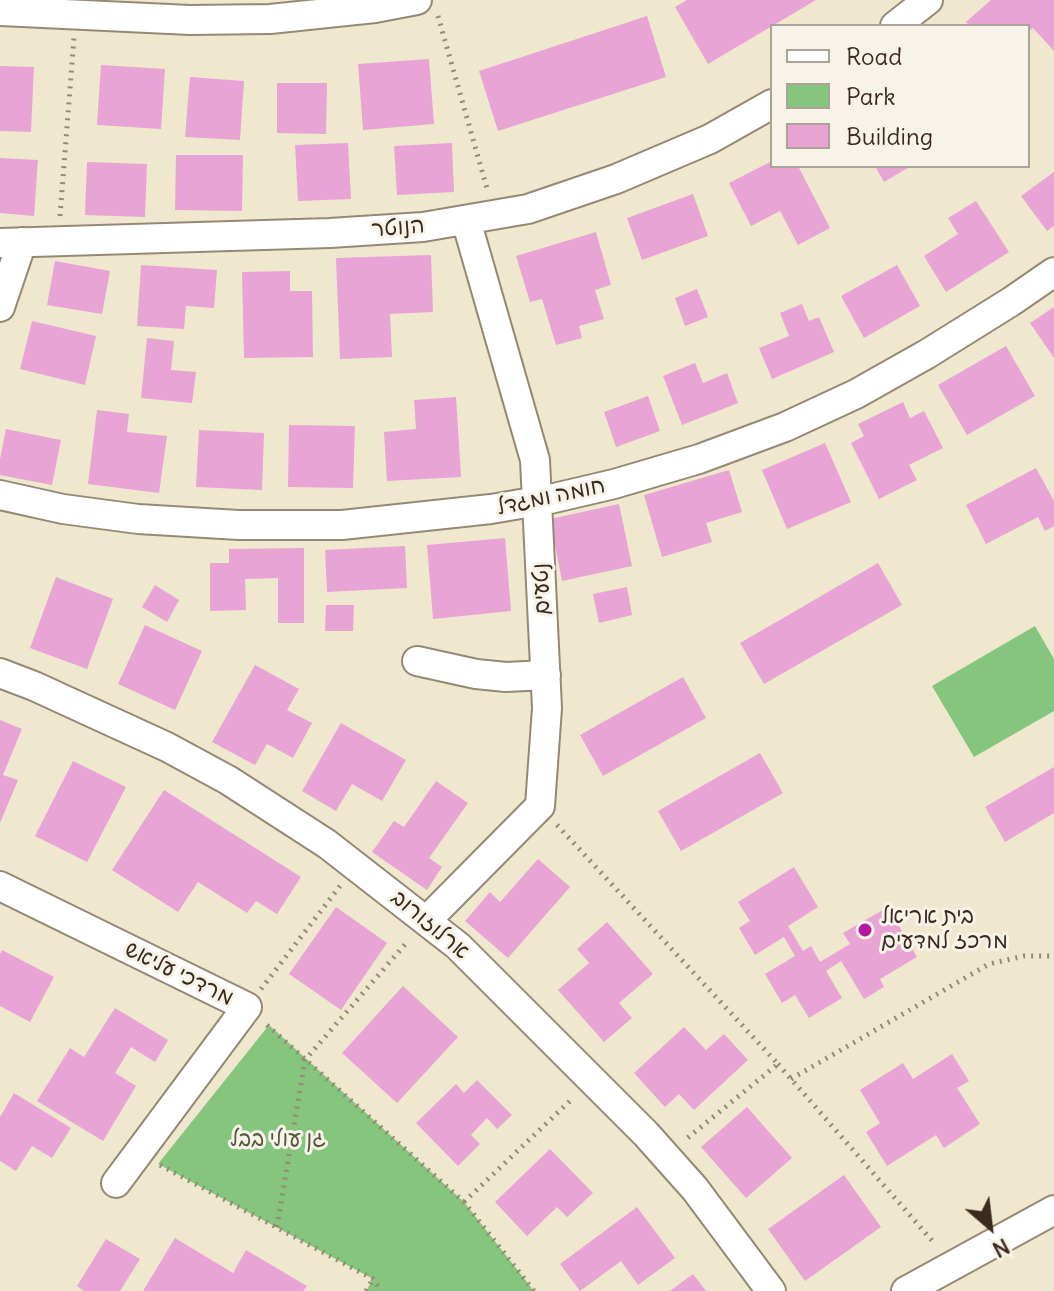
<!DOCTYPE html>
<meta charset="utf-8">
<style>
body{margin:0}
#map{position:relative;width:1054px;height:1291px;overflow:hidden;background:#efe8cf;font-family:Delius,sans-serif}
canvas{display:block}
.legend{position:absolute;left:770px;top:24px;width:260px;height:144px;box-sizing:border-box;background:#f7f3e8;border:2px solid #aca397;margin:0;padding:10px 14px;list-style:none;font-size:24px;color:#3b2a1e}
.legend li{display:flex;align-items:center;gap:16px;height:40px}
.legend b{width:40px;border:2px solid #aca397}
.north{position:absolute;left:950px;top:1187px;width:80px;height:80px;-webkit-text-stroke:6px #f7f3e8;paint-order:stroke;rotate:152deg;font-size:22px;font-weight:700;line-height:32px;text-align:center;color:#3b2a1e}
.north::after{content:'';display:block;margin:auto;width:28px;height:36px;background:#3b2a1e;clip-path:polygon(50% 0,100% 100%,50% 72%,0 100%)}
</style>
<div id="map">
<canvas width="1054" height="1291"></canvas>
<ul class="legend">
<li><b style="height:10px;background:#fff"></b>Road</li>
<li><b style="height:22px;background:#85c57d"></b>Park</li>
<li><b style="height:22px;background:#e8a4d5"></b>Building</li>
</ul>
<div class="north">N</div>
</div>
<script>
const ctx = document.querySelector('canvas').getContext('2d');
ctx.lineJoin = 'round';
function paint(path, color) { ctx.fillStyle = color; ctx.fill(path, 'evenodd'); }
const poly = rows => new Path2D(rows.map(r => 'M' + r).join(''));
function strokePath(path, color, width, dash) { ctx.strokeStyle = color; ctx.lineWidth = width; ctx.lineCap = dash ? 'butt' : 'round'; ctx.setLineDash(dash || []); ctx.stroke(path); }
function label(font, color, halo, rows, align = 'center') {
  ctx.font = font + ' Delius,"Playpen Sans Hebrew",sans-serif'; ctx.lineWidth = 6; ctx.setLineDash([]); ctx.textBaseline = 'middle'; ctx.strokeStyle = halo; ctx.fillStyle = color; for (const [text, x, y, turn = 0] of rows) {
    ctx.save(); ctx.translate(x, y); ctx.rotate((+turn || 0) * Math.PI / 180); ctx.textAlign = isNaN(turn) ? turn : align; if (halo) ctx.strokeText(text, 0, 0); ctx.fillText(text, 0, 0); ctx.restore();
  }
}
paint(poly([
 [1035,626,1054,659,1054,711,974,757,932,686],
 [269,1025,464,1202,534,1291,366,1291,373,1279,158,1164]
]), '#85c57d');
paint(poly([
 [687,0,816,0,708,64,675,7],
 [991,0,1054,0,1054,51,1033,28,1028,32,1028,26,970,26,966,22],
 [647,16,666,77,498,131,479,71],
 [429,59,434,124,363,130,358,64],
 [101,65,165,69,161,129,97,125],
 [0,66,34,67,31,132,0,131],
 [190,77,244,81,240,140,185,137],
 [277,83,327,83,326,134,277,133],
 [348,143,351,199,298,201,295,145],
 [452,143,454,192,397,195,394,146],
 [176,155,243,155,242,211,175,210],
 [0,158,38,160,34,216,0,213],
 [772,161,772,166,798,166,830,228,798,245,780,211,751,226,729,183],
 [87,162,147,164,145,217,85,215],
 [875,166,911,166,884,182],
 [1054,172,1054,226,1047,231,1021,196],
 [693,194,708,236,642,260,627,218],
 [976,201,1009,252,946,292,924,256,958,234,948,218],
 [596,232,611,285,595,290,604,319,579,326,582,338,556,345,542,299,530,302,516,256],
 [431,255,433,312,390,314,392,357,340,359,336,258],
 [55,261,110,271,102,314,47,305],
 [141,265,217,270,214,308,186,306,184,329,137,326],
 [897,265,920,306,864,338,841,296],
 [290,271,290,291,312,291,313,357,244,358,242,272],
 [697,289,708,317,685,326,675,298],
 [802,304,809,321,819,317,834,352,772,379,759,348,789,336,780,313],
 [1054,307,1054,358,1030,323],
 [32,321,96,336,85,385,20,369],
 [147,338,174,341,171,370,196,372,192,403,141,398],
 [1006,346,1035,396,967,435,938,385],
 [695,363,703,383,727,373,738,403,682,425,663,376],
 [648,396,660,431,616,447,604,412],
 [456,397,461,477,387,481,384,432,416,429,414,400],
 [903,402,910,418,924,411,943,448,909,465,917,480,879,499,851,443,864,436,858,424],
 [97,410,129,414,127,432,167,436,159,493,88,484],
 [289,425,355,426,353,488,288,487],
 [6,429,61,440,52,485,0,475,0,459],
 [199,430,264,433,262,490,196,487],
 [825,443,851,502,787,529,762,470],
 [1036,468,1054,501,1054,526,1045,531,1038,517,986,544,966,505],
 [729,470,742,512,706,523,712,542,662,557,644,495],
 [619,504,632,566,562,581,550,519],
 [505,538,511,611,433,619,427,545],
 [405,546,407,588,327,592,325,550],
 [304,548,304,623,278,623,278,578,245,579,246,610,210,611,210,563,229,563,229,549],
 [878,563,902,605,764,684,740,643],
 [56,577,113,599,87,669,30,648],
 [155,585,179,600,167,622,142,607],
 [627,587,632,615,599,623,593,594],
 [326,605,354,605,353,631,325,631],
 [145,625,202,651,175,710,118,684],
 [255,665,299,689,287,710,312,723,293,758,267,744,255,765,212,742],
 [683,677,706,718,603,776,580,735],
 [0,720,22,729,3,775,18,780,0,823],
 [341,723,406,760,382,801,352,784,336,811,302,791],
 [760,753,783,793,681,851,658,811],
 [73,761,126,787,87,862,35,836],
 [1054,767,1054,813,1005,842,985,807],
 [436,781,468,803,429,858,442,867,427,890,372,852,394,821,404,827],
 [164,790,301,877,277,914,256,901,247,913,198,882,178,912,112,870],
 [538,859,570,887,508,958,465,921,490,892,500,902],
 [794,867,818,907,788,926,803,951,811,946,820,962,850,944,843,933,888,907,917,957,880,979,884,987,864,999,841,961,826,971,842,998,809,1018,795,995,782,1003,765,974,795,956,784,937,755,955,739,928,750,921,738,902],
 [336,907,387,943,341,1010,289,974],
 [607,922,653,974,619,1003,632,1018,604,1042,558,990,589,963,577,949],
 [2,950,54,977,30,1022,0,1006,0,954],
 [403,986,458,1037,397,1103,342,1053],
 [115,1008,168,1040,155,1062,131,1047,115,1073,136,1086,103,1141,37,1101,70,1048,84,1057],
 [684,1027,706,1050,724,1034,748,1060,694,1110,679,1094,665,1107,634,1073],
 [952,1054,969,1081,957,1088,980,1124,944,1148,936,1135,887,1166,866,1132,880,1123,860,1090,903,1063,913,1079],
 [477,1080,512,1115,497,1129,487,1118,471,1135,480,1144,458,1166,416,1123,456,1084,464,1093],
 [14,1093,71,1128,52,1158,32,1146,16,1171,0,1161,0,1117],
 [747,1107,792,1158,746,1198,701,1147],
 [550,1149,593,1193,567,1217,557,1207,527,1236,495,1202],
 [844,1175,881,1227,805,1281,768,1229],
 [637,1207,675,1258,638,1285,621,1261,580,1291,560,1264],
 [175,1238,233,1273,246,1250,307,1286,303,1291,143,1291],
 [106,1239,140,1259,120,1291,84,1291,77,1286],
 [693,1274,706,1291,670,1291]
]), '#e8a4d5');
const minor = poly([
 [0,11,190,20,270,19,375,8,417,0],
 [895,26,928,0],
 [0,243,330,233,423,227,528,209,616,179,710,139,772,104],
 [0,307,22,242],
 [0,495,63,509,138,519,239,525,342,525,491,509,550,499,614,484,699,459,785,427,856,394,927,354,1012,301,1054,272],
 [417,661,476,674,506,677,546,675],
 [0,673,34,686,167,747,228,780,327,844,458,946,646,1134,695,1189,771,1291],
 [0,886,247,1007,116,1183],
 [426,921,540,806,547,708,535,460,466,220],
 [906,1291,1054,1210]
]);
strokePath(minor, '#958976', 32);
strokePath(poly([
 [438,16,488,192],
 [60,216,74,38],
 [557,825,778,1064,685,1140],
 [261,989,340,886],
 [267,1025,464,1202,534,1291],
 [778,1064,935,1244],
 [791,1079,989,964,1024,956,1054,956],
 [160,1165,373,1279,382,1291],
 [464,1202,573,1098],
 [277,1227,305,1060,408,941],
 [366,1291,373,1279]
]), '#958976', 5, [2, 6]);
strokePath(minor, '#fff', 28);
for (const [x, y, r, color] of [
 [865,930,8,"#b5179e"]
]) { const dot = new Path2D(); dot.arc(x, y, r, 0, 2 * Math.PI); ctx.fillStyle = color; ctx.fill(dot); strokePath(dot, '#f7f3e8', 3); }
label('22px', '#3b2a1e', '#f7f3e8', [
 ["הנוטר",398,228,-5],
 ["חומה ומגדל",551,497,-12],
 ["נטעים",542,589,-93],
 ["ארלוזורוב",430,925,40],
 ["מרדכי עליאש",179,974,26]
]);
label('22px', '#3b2a1e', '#f7f3e8', [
 ["בית אריאל",881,917],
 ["מרכז למדעים",881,942]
], 'left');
label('22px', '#51583a', '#f7f3e8', [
 ["גן עולי בבל",278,1140]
]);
</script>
